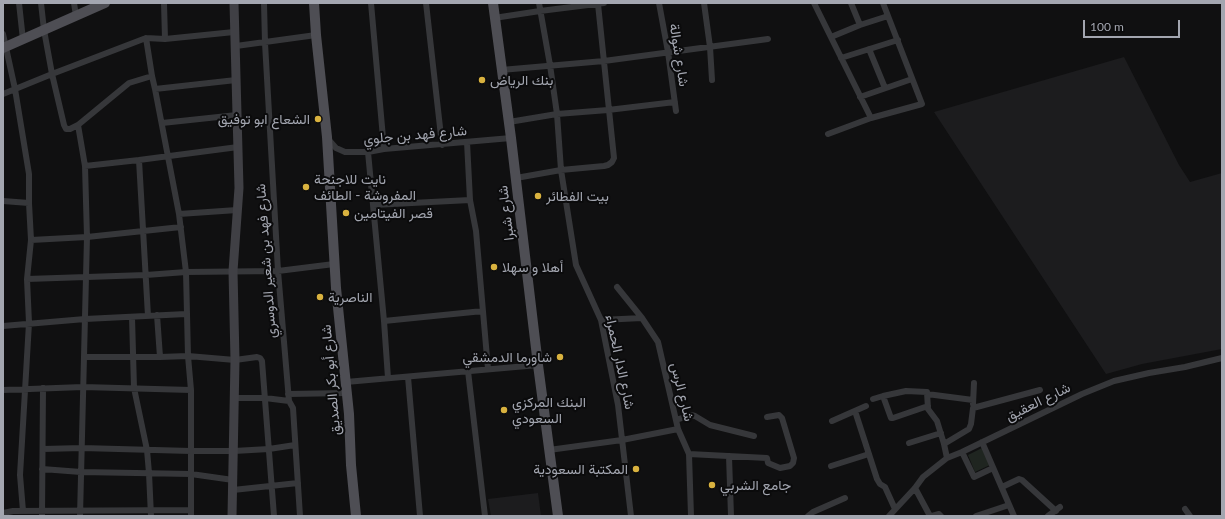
<!DOCTYPE html>
<meta charset="utf-8">
<style>
body{margin:0}
#map{position:relative;width:1225px;height:519px;overflow:hidden;background:#101011;font-family:Lato,sans-serif}
canvas{display:block}
.frame{position:absolute;inset:0;border:4px solid #a3a6b0;pointer-events:none}
.scale{position:absolute;left:1083px;top:20px;width:97px;height:18px;box-sizing:border-box;border:2px solid #a3a6b0;border-top:0;padding-left:5px;font-size:12px;line-height:14px;white-space:nowrap;color:#a3a6b0;-webkit-text-stroke:3px #0b0b0c;paint-order:stroke}
</style>
<div id="map">
<canvas width="1225" height="519"></canvas>
<div class="frame"></div>
<div class="scale">100 m</div>
</div>
<script>
const ctx = document.querySelector('canvas').getContext('2d');
ctx.lineJoin = 'round';
function paint(path, color) { ctx.fillStyle = color; ctx.fill(path, 'evenodd'); }
const poly = rows => new Path2D(rows.map(r => 'M' + r).join(''));
function strokePath(path, color, width, dash) { ctx.strokeStyle = color; ctx.lineWidth = width; ctx.lineCap = dash ? 'butt' : 'round'; ctx.setLineDash(dash || []); ctx.stroke(path); }
function label(font, color, halo, rows, align = 'center') {
  ctx.font = font + ' Lato,Vazirmatn,sans-serif'; ctx.lineWidth = 4; ctx.setLineDash([]); ctx.textBaseline = 'middle'; ctx.strokeStyle = halo; ctx.fillStyle = color; for (const [text, x, y, turn = 0] of rows) {
    ctx.save(); ctx.translate(x, y); ctx.rotate((+turn || 0) * Math.PI / 180); ctx.textAlign = isNaN(turn) ? turn : align; if (halo) ctx.strokeText(text, 0, 0); ctx.fillText(text, 0, 0); ctx.restore();
  }
}
paint(poly([
 [1124,57,1179,165,1190,182,1222,173,1222,349,1142,364,1106,374,934,112],
 [538,493,541,516,491,516,488,499]
]), '#1c1c1e');
paint(poly([
 [982,448,990,465,975,472,968,455]
]), '#1f2520');
strokePath(poly([
 [19,3,23,40],
 [41,3,44,30,52,74,64,125,66,129,70,129,78,125,129,83,152,76],
 [74,3,76,16],
 [164,3,165,39],
 [264,3,265,43,278,271,289,401,293,408,300,516],
 [371,3,384,149],
 [426,3,442,145],
 [539,3,550,65,557,114,561,170,576,265,601,320,618,405,631,516],
 [659,3,668,52,676,111],
 [704,3,710,47,712,80],
 [814,3,871,118],
 [851,3,860,25],
 [494,18,540,11,604,3],
 [3,34,15,89,29,174,29,203,31,240,27,279,29,323,20,475,23,511],
 [831,37,860,25,888,16],
 [146,38,152,76,155,89,179,214,186,272,188,356,191,390,191,516],
 [236,46,316,35],
 [869,49,885,88],
 [841,58,898,40],
 [501,70,604,61,768,39],
 [155,89,236,80],
 [3,94,52,74,146,38,165,39,234,32],
 [860,97,912,79],
 [509,122,557,114,608,110,675,102],
 [162,123,237,115],
 [78,125,85,166,87,237,80,516],
 [828,134,871,118,922,104,883,3],
 [328,139,336,148,345,152,368,152,384,149,511,138],
 [467,142,470,200,476,231,488,369],
 [368,152,384,321,388,378],
 [85,166,139,160],
 [516,178,561,170,604,166,608,165,612,162,614,158,598,4],
 [3,201,29,203],
 [373,205,470,200],
 [179,214,237,210],
 [31,240,87,237,181,227],
 [27,279,146,275,186,272,278,271,334,264],
 [617,287,642,318,658,342,678,429,689,454,691,516],
 [157,315,160,357],
 [148,316,139,160,238,147],
 [132,317,134,388,147,450,149,473,151,516],
 [601,320,642,318],
 [384,321,483,311],
 [3,326,85,319,186,314],
 [84,357,160,357,188,356,235,360,257,357,260,358,262,361,274,516],
 [468,371,485,516],
 [408,377,420,516],
 [346,382,538,365],
 [3,390,83,387,191,390],
 [288,394,347,393],
 [927,394,973,400],
 [883,396,891,418,893,418,928,406],
 [235,398,265,398,289,401],
 [873,399,883,396,906,391,927,392,928,409,937,421,944,444,947,458],
 [973,404,974,383],
 [855,411,877,479,880,484,885,487,895,509],
 [676,420,691,415,695,416,710,425,754,436],
 [832,421,866,406],
 [982,442,1014,516],
 [909,443,941,433],
 [944,444,969,429,971,424,973,408,1040,390],
 [43,449,82,448,191,451,234,451,269,449,295,445],
 [549,450,622,440,678,429],
 [962,452,974,477,993,468],
 [689,454,767,458,768,463,780,468,790,466,793,463,794,458,782,418,779,415,767,417],
 [729,456,731,516],
 [831,466,869,454],
 [42,469,81,472,191,474,233,480],
 [1002,487,1019,479,1022,480,1056,511],
 [915,488,930,516],
 [233,490,298,483],
 [1185,509,1190,516],
 [3,513,13,511,191,510],
 [42,516,43,388],
 [808,516,813,512,845,498],
 [889,516,915,488,923,477,947,458,962,452,1082,394,1114,381,1149,373,1185,367,1222,358],
 [932,516,939,514,941,516],
 [976,516,1009,505],
 [1048,516,1060,507]
]), '#36373a', 6);
strokePath(poly([
 [232,516,235,360,233,271,239,188,234,3]
]), '#404045', 9);
strokePath(poly([
 [314,3,316,35,327,137,336,288,349,414,351,465,356,516],
 [493,3,511,138,538,365,558,516],
 [3,48,105,3]
]), '#4e4e54', 10);
for (const [x, y, r, color] of [
 [482,80,4,"#d9b23f"],
 [318,119,4,"#d9b23f"],
 [306,187,4,"#d9b23f"],
 [538,196,4,"#d9b23f"],
 [346,213,4,"#d9b23f"],
 [494,267,4,"#d9b23f"],
 [320,297,4,"#d9b23f"],
 [560,357,4,"#d9b23f"],
 [504,410,4,"#d9b23f"],
 [636,469,4,"#d9b23f"],
 [712,485,4,"#d9b23f"]
]) { const dot = new Path2D(); dot.arc(x, y, r, 0, 2 * Math.PI); ctx.fillStyle = color; ctx.fill(dot); strokePath(dot, '#0b0b0c', 1.5); }
label('14px', '#a3a6b0', '#0b0b0c', [
 ["شارع شوالة",679,55,81],
 ["شارع فهد بن جلوي",415,135,-5],
 ["شارع شبرا",506,213,-97],
 ["شارع فهد بن شعير الدوسري",266,261,-94],
 ["شارع الدار الحمراء",620,362,78],
 ["شارع أبو بكر الصديق",331,380,-95],
 ["شارع الرس",682,392,76],
 ["شارع العقيق",1038,402,-26]
]);
label('14px', '#a3a6b0', '#0b0b0c', [
 ["بنك الرياض",490,80],
 ["الشعاع ابو توفيق",310,119,"right"],
 ["نايت للاجنحة",314,179],
 ["المفروشة - الطائف",314,195],
 ["بيت الفطائر",546,196],
 ["قصر الفيتامين",354,213],
 ["أهلا و سهلا",502,267],
 ["الناصرية",328,297],
 ["شاورما الدمشقي",552,357,"right"],
 ["البنك المركزي",512,402],
 ["السعودي",512,418],
 ["المكتبة السعودية",628,469,"right"],
 ["جامع الشربي",720,485]
], 'left');
</script>
